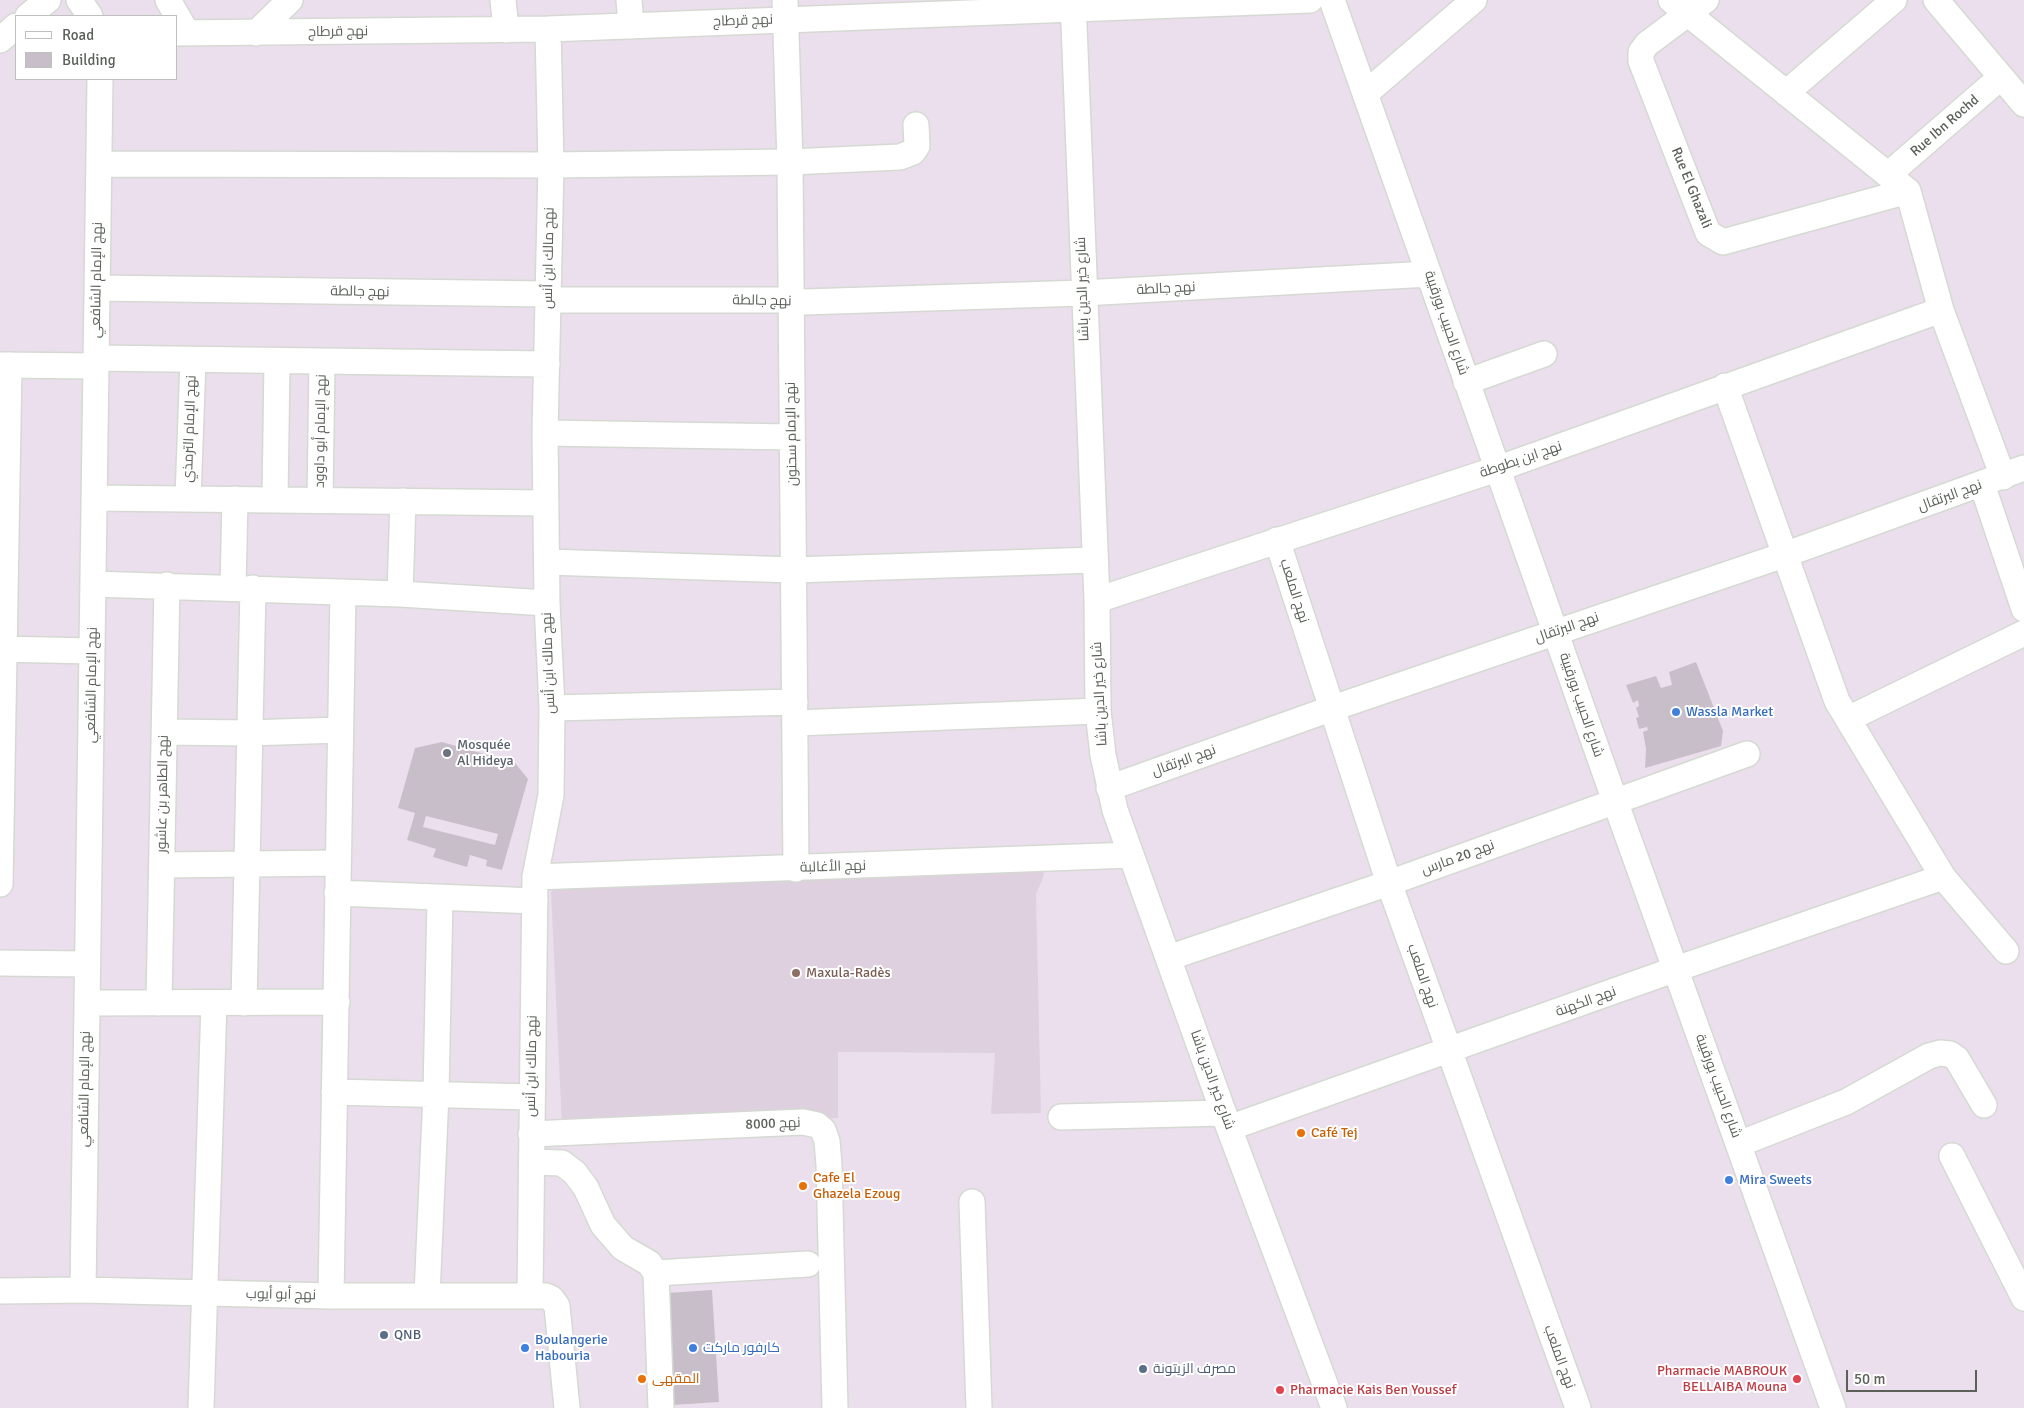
<!DOCTYPE html>
<meta charset="utf-8">
<style>
body{margin:0}
#map{position:relative;width:2024px;height:1408px;overflow:hidden;background:#ecdfed;font-family:Signika,sans-serif}
canvas{display:block}
.legend{position:absolute;left:15px;top:15px;width:162px;height:65px;box-sizing:border-box;background:#fff;border:1px solid #bdc0bc;margin:0;padding:6px 9px;list-style:none;font-size:15px;color:#5b6158}
.legend li{display:flex;align-items:center;gap:10px;height:25px}
.legend b{width:25px;border:1px solid #bdc0bc}
.scale{position:absolute;left:1846px;top:1370px;width:131px;height:22px;box-sizing:border-box;border:2px solid #5b6158;border-top:0;padding-left:6px;font-size:15px;line-height:18px;white-space:nowrap;color:#5b6158;-webkit-text-stroke:4px #fff;paint-order:stroke}
</style>
<div id="map">
<canvas width="2024" height="1408"></canvas>
<ul class="legend">
<li><b style="height:6px;background:#fff"></b>Road</li>
<li><b style="height:14px;background:#c8bec9"></b>Building</li>
</ul>
<div class="scale">50 m</div>
</div>
<script>
const ctx = document.querySelector('canvas').getContext('2d');
ctx.lineJoin = 'round';
function paint(path, color) { ctx.fillStyle = color; ctx.fill(path, 'evenodd'); }
const poly = rows => new Path2D(rows.map(r => 'M' + r).join(''));
function strokePath(path, color, width, dash) { ctx.strokeStyle = color; ctx.lineWidth = width; ctx.lineCap = dash ? 'butt' : 'round'; ctx.setLineDash(dash || []); ctx.stroke(path); }
function label(font, color, halo, rows, align = 'center') {
  ctx.font = font + ' Signika,Cairo,sans-serif'; ctx.lineWidth = 4; ctx.setLineDash([]); ctx.textBaseline = 'middle'; ctx.strokeStyle = halo; ctx.fillStyle = color; for (const [text, x, y, turn = 0] of rows) {
    ctx.save(); ctx.translate(x, y); ctx.rotate((+turn || 0) * Math.PI / 180); ctx.textAlign = isNaN(turn) ? turn : align; if (halo) ctx.strokeText(text, 0, 0); ctx.fillText(text, 0, 0); ctx.restore();
  }
}
paint(poly([
 [1043,858,1044,875,1036,894,1041,1113,991,1114,995,1053,838,1052,838,1118,562,1126,551,892,562,882]
]), '#ded0df');
paint(poly([
 [1696,662,1723,731,1721,746,1645,768,1646,749,1643,732,1648,730,1647,727,1639,729,1636,718,1639,717,1636,708,1639,706,1638,700,1633,703,1626,685,1656,676,1661,688,1672,685,1669,672],
 [442,742,515,763,528,779,502,870,486,866,487,860,470,855,467,867,433,857,436,849,407,840,415,813,398,808,415,748],
 [426,816,498,834,495,845,423,827],
 [712,1290,719,1402,673,1405,667,1293]
]), '#c8bec9');
const minor = poly([
 [79,0,90,16],
 [168,0,187,33],
 [503,0,506,30],
 [629,0,631,26],
 [785,0,790,162,796,869],
 [1073,0,1097,600,1098,711,1103,755,1115,810,1229,1128,1334,1408],
 [1332,0,1615,801,1833,1408],
 [1671,0,1908,191,1941,310,2003,477],
 [1706,0,1647,44,1641,52,1641,61,1708,233,1723,242,1908,191],
 [1936,0,2024,104],
 [28,16,48,0],
 [176,33,548,29,1310,0],
 [256,33,290,0],
 [0,40,16,26],
 [1786,93,1894,0],
 [1365,94,1474,0],
 [99,164,551,165,790,162,900,157,913,152,917,146,916,125],
 [1889,174,2001,77],
 [97,288,548,294,553,300,790,300,805,302,1083,293,1429,274],
 [96,358,547,364],
 [0,365,96,366],
 [1466,382,1544,354],
 [1725,386,1837,701,1943,877,2006,951],
 [545,433,792,437],
 [1982,484,2024,609],
 [94,498,546,503],
 [188,498,193,360],
 [275,500,277,362],
 [320,500,322,362],
 [1277,540,1389,883,1578,1408],
 [547,562,794,570,1095,560],
 [93,584,400,594,547,603],
 [233,587,235,499],
 [400,594,403,501],
 [1097,600,1497,469,1941,310],
 [0,649,92,651],
 [552,708,795,702],
 [1848,719,2024,633],
 [796,723,1098,711],
 [164,732,248,733,340,730],
 [1109,788,1333,708,1784,555,2024,468],
 [162,865,338,863],
 [535,877,1131,855],
 [0,884,9,365],
 [337,893,535,901],
 [1168,958,1389,883,1747,754],
 [0,963,87,964],
 [87,1003,337,1002],
 [159,1003,167,585],
 [244,1003,253,588],
 [334,1092,531,1097],
 [1061,1117,1224,1113],
 [1229,1128,1676,969,1943,877],
 [531,1134,803,1122,817,1125,823,1130,827,1141,829,1165,835,1408],
 [1739,1144,1846,1102,1929,1056,1940,1053,1950,1054,1957,1059,1984,1105],
 [1952,1156,2024,1298],
 [533,1162,562,1163,575,1173,586,1188,603,1225,623,1248,649,1263,656,1273,661,1408],
 [972,1202,979,1408],
 [656,1273,808,1264],
 [83,1290,100,79],
 [0,1291,83,1290,331,1296,546,1296,551,1298,557,1306,567,1408],
 [427,1295,436,1094,440,898],
 [530,1295,535,877,551,795,552,708,547,603,545,433,551,165,548,29],
 [331,1296,343,592],
 [201,1408,214,1003]
]);
strokePath(minor, '#d4dad2', 28);
strokePath(minor, '#fff', 25);
for (const [x, y, r, color] of [
 [1676,712,5,"#3f7fe0"],
 [447,753,5,"#6b7280"],
 [796,973,5,"#8d6e63"],
 [1301,1133,5,"#e8710a"],
 [1729,1180,5,"#3f7fe0"],
 [803,1186,5,"#e8710a"],
 [384,1335,5,"#5c6f8a"],
 [525,1348,5,"#3f7fe0"],
 [693,1348,5,"#3f7fe0"],
 [1143,1369,5,"#5c6f8a"],
 [642,1379,5,"#e8710a"],
 [1797,1379,5,"#e0444e"],
 [1280,1390,5,"#e0444e"]
]) { const dot = new Path2D(); dot.arc(x, y, r, 0, 2 * Math.PI); ctx.fillStyle = color; ctx.fill(dot); strokePath(dot, '#fff', 2); }
label('14px', '#5b6158', '#fff', [
 ["نهج قرطاج",743,21,-2],
 ["نهج قرطاج",338,32,-1],
 ["Rue Ibn Rochd",1945,126,-41],
 ["Rue El Ghazali",1691,188,68],
 ["نهج مالك ابن أنس",549,258,-89],
 ["نهج الإمام الشافعي",97,280,-89],
 ["شارع خير الدين باشا",1083,289,-92],
 ["نهج جالطة",1166,289,-3],
 ["نهج جالطة",360,292,1],
 ["نهج جالطة",762,301,1],
 ["شارع الحبيب بورقيبة",1446,323,71],
 ["نهج الإمام الترمذي",190,429,-88],
 ["نهج الإمام أبو داوود",321,431,-89],
 ["نهج الإمام سحنون",792,434,-91],
 ["نهج ابن بطوطة",1521,460,-19],
 ["نهج البرتقال",1950,496,-20],
 ["نهج الملعب",1294,591,72],
 ["نهج البرتقال",1567,628,-19],
 ["نهج مالك ابن أنس",549,663,-92],
 ["نهج الإمام الشافعي",92,685,-89],
 ["شارع خير الدين باشا",1100,694,-93],
 ["شارع الحبيب بورقيبة",1581,705,71],
 ["نهج البرتقال",1184,761,-20],
 ["نهج الطاهر بن عاشور",163,794,-89],
 ["نهج 20 مارس",1458,858,-20],
 ["نهج الأغالبة",833,867,-2],
 ["نهج الملعب",1422,976,71],
 ["نهج الكهنة",1586,1002,-20],
 ["نهج مالك ابن أنس",532,1066,-89],
 ["شارع خير الدين باشا",1212,1080,70],
 ["شارع الحبيب بورقيبة",1718,1086,70],
 ["نهج الإمام الشافعي",85,1089,-89],
 ["نهج 8000",773,1124,-2],
 ["نهج أبو أيوب",281,1295,1],
 ["نهج الملعب",1559,1357,70]
]);
label('14px', '#366cbe', '#fff', [
 ["Wassla Market",1686,712],
 ["Mira Sweets",1739,1180],
 ["Boulangerie",535,1340],
 ["Habouria",535,1356],
 ["كارفور ماركت",703,1348]
], 'left');
label('14px', '#5b616d', '#fff', [
 ["Mosquée",457,745],
 ["Al Hideya",457,761]
], 'left');
label('14px', '#785e54', '#fff', [
 ["Maxula-Radès",806,973]
], 'left');
label('14px', '#c56008', '#fff', [
 ["Café Tej",1311,1133],
 ["Cafe El",813,1178],
 ["Ghazela Ezoug",813,1194],
 ["المقهى",652,1379]
], 'left');
label('14px', '#4e5e75', '#fff', [
 ["QNB",394,1335],
 ["مصرف الزيتونة",1153,1369]
], 'left');
label('14px', '#be3a42', '#fff', [
 ["Pharmacie MABROUK",1787,1371],
 ["BELLAIBA Mouna",1787,1387],
 ["Pharmacie Kais Ben Youssef",1290,1390,"left"]
], 'right');
</script>
